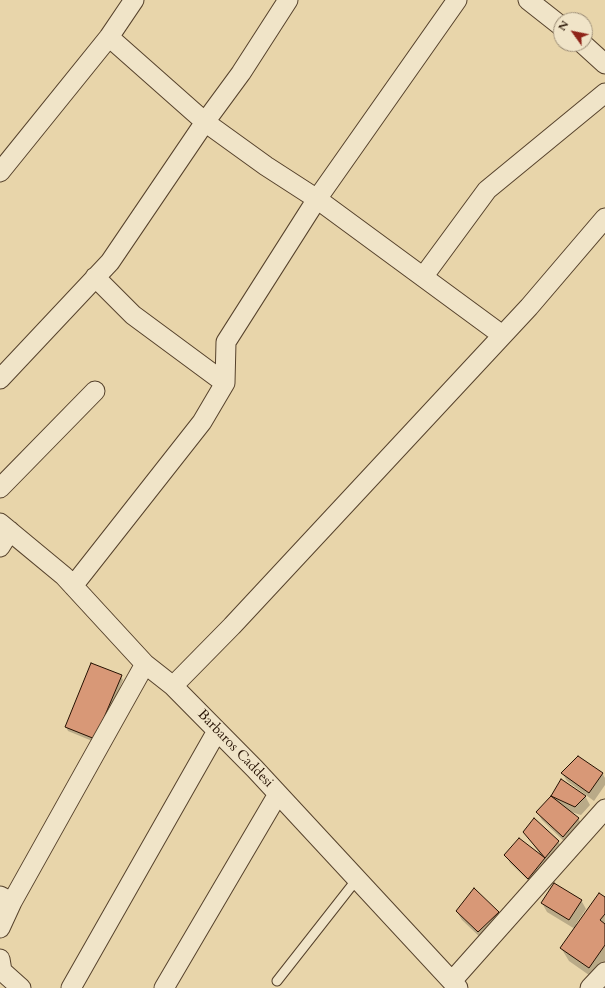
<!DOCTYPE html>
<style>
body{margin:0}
#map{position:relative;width:605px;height:988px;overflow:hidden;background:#e8d5aa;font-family:Cardo,serif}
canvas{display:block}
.north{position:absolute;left:553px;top:12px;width:40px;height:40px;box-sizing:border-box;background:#f0e4c8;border:1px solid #9f9079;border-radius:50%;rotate:303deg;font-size:11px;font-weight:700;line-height:16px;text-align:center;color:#251102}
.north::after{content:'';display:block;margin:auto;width:14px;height:18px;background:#8f2418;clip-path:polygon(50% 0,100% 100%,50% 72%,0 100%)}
</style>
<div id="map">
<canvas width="605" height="988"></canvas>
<div class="north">N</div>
</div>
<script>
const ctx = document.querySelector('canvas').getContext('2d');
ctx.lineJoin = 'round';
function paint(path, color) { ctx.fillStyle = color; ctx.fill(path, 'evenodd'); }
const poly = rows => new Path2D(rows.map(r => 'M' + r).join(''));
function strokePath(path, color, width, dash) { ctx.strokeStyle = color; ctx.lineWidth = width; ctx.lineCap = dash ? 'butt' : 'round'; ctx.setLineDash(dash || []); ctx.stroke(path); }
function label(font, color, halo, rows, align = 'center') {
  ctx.font = font + ' Cardo,serif'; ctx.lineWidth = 3; ctx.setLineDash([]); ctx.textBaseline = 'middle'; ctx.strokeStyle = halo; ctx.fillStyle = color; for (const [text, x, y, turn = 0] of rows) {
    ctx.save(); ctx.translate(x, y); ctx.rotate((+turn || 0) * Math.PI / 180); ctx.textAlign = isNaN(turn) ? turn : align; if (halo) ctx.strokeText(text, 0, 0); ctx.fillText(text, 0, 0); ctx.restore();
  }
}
paint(poly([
 [121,676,123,680,97,743,68,731,66,727],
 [562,773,602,773,605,778,605,785,594,801,567,781],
 [561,781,585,796,590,805,581,815,568,811,578,818,583,827,568,845,542,820,537,812,551,796],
 [524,832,558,841,563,850,534,886,510,863,506,855,540,854],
 [605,899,605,967,596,980,569,961,561,948,575,929,547,912,542,903,581,900,586,909,576,924,578,925],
 [457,912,498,912,503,921,483,940,462,920]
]), '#0003');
const building = poly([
 [91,663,122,675,95,739,65,727,91,663],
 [578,756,603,773,589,793,561,773,578,756],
 [561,779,586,796,575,807,551,796,561,779],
 [551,796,579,818,563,837,536,812,551,796],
 [534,818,559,841,545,858,523,832,534,818],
 [519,838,545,858,528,879,504,855,519,838],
 [554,883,582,900,569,920,541,903,554,883],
 [474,888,499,912,478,932,456,911,474,888],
 [599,893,605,897,605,914,600,920,605,924,605,945,589,968,560,948,599,893]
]);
paint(building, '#d89877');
strokePath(building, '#251102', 1);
const lane = poly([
 [277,981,357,879]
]);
const street = poly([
 [528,0,561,26],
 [109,37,205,122,266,166,317,199,502,335],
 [583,44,605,64],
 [0,172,109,37,134,0],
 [95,277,133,315,225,383],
 [423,277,487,190,605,93],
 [0,379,110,262,205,122,241,73,288,0],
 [0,488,95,391],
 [0,523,64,576,145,664,173,686,255,769,458,988],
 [0,547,10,531],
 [73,586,202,422,225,383,226,342,317,199,457,0],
 [173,686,232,626,529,307,605,218],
 [0,896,12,902,145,664],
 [0,928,12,902],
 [0,959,2,971,21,988],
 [452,981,605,809],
 [71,988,217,731],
 [164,988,278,794],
 [590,988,605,972]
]);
strokePath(lane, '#56422c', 11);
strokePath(street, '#56422c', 21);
strokePath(lane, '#f0e4c8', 9);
strokePath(street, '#f0e4c8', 19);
label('14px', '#251102', '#f0e4c8', [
 ["Barbaros Caddesi",235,749,46]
]);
</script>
